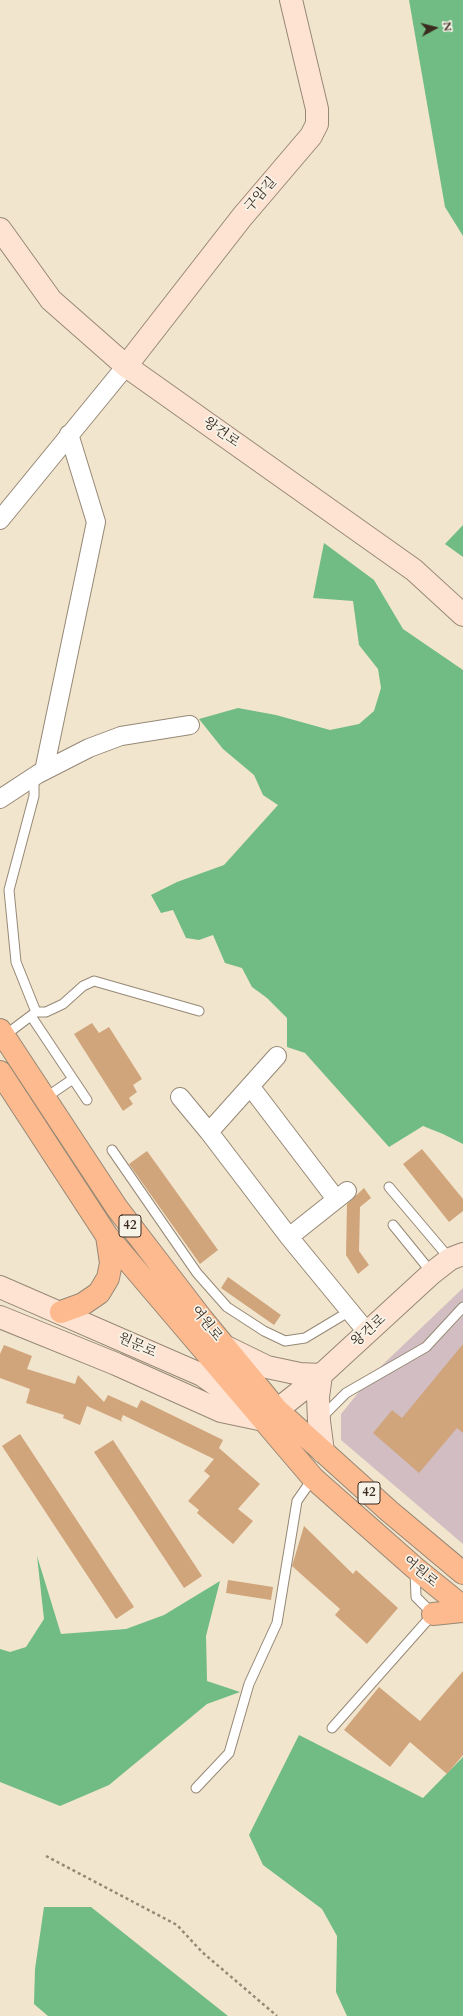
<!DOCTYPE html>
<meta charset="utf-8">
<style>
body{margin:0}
#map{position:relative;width:463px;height:2016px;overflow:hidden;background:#f2e5cd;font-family:Cardo,serif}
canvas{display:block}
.north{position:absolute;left:415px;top:8px;width:40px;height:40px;-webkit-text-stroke:3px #f7f3e8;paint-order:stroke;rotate:83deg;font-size:11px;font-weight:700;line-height:16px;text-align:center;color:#3b2a1e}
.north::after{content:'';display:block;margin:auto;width:14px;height:18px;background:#3b2a1e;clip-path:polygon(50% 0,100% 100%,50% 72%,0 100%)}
</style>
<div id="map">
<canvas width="463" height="2016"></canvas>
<div class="north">N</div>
</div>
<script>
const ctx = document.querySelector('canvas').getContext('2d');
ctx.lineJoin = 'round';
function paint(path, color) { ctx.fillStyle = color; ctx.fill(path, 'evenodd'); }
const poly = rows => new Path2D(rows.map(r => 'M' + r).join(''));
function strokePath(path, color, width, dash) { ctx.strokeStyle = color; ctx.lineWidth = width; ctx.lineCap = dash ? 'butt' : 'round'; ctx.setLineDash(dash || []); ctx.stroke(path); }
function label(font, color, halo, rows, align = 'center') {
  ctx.font = font + ' Cardo,"Noto Serif KR",serif'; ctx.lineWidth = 3.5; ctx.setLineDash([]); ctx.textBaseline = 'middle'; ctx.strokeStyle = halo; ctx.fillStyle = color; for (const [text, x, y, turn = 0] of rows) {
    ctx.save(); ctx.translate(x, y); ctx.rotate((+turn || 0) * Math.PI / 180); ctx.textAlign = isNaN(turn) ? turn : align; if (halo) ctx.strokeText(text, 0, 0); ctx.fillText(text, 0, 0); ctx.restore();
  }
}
paint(poly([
 [463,1288,463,1544,341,1440,341,1414,375,1372]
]), '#d2bec2');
paint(poly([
 [409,0,463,0,463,236,445,207],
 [463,525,463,557,445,544],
 [324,543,374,580,403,629,463,670,463,1144,443,1134,423,1126,389,1147,305,1053,287,1047,287,1018,267,998,252,987,242,968,225,963,213,935,199,940,186,938,173,910,161,913,151,895,177,882,224,865,278,805,263,795,254,775,223,749,199,719,238,708,276,715,330,730,359,724,374,711,381,688,378,669,359,645,353,601,313,598],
 [37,1556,61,1634,126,1629,164,1615,220,1581,206,1636,207,1681,240,1692,207,1704,109,1785,60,1806,0,1782,0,1649,10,1652,26,1647,44,1619],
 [299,1735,423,1798,463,1757,463,2016,347,2016,336,1992,337,1936,322,1909,263,1865,249,1835],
 [44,1907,91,1907,228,2016,48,2016,34,2004,35,1969]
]), '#70bc84');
paint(poly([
 [92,1023,99,1033,109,1027,142,1079,133,1085,137,1092,129,1098,133,1104,123,1111,74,1034],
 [422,1149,463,1199,463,1211,449,1222,403,1164],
 [147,1151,218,1250,200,1264,129,1164],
 [364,1188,371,1198,360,1207,359,1251,369,1265,358,1274,346,1255,347,1204],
 [228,1277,281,1315,274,1325,221,1288],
 [463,1344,463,1433,457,1428,419,1473,373,1433,392,1410,402,1418],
 [4,1345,32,1356,27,1369,75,1384,78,1375,104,1402,108,1395,137,1408,141,1400,223,1440,219,1448,260,1484,238,1509,253,1521,233,1544,197,1513,199,1510,188,1501,210,1476,204,1471,214,1459,123,1415,121,1420,123,1422,87,1406,80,1425,63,1418,64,1415,26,1403,30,1389,0,1378,0,1354],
 [20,1434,134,1607,116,1619,2,1446],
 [113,1440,202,1576,184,1588,94,1452],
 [304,1526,353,1574,356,1570,398,1608,367,1644,335,1615,340,1609,292,1566],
 [228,1580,273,1587,271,1600,226,1593],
 [463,1671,463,1755,447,1774,410,1742,390,1767,344,1730,379,1687,420,1721]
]), '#d0a57c');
const lane = poly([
 [34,777,34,796,9,890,16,962,36,1012],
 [31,1016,87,1100],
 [4,1036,36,1012,46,1012,63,1004,83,986,94,981,199,1011],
 [45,1098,73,1079],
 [112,1150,197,1273,227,1307,264,1331,285,1341,305,1338,350,1311],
 [389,1187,450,1259],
 [393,1225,432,1273],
 [321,1418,346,1393,426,1347,463,1307],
 [332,1728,433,1614,416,1597,415,1572],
 [196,1788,229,1753,249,1684,277,1623,297,1501,313,1478]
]);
const street = poly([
 [0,520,126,366],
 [44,771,96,522,69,434],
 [0,799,38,774,89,748,121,736,190,725],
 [250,1086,336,1199],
 [180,1097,209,1132,289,1237,367,1332],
 [209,1132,277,1056],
 [289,1237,347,1191]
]);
const secondary = poly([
 [0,229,51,300,126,366,414,570,463,615],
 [126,366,242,217,311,136,317,124,317,109,291,0],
 [0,1287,202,1375,249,1408],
 [0,1317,116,1364,221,1411,259,1419],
 [224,1346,267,1367,300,1374,321,1375,318,1397,319,1421,323,1452],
 [277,1410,321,1375,432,1273,450,1259,463,1254]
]);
const highway = poly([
 [0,1030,117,1208,202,1319,277,1410,389,1511,463,1573],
 [0,1072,107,1236,313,1478,415,1568,463,1607],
 [61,1312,83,1304,99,1293,108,1278,111,1263,107,1236],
 [433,1614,463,1611]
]);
strokePath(lane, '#968876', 11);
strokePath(street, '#968876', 20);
strokePath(secondary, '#968876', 24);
strokePath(highway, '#968876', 24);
strokePath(poly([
 [46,1856,177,1925,202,1952,277,2016]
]), '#968876', 2.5, [3, 3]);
strokePath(lane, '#fff', 9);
strokePath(street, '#fff', 18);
strokePath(secondary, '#fee3d2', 22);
strokePath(highway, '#fcba8e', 22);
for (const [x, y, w] of [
 [130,1226,22],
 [369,1493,22]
]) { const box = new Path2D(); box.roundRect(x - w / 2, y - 11, w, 22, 3); ctx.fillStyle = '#f7f3e8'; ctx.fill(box); strokePath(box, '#3b2a1e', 1); }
label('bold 13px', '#3b2a1e', null, [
 ["42",130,1226],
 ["42",369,1493]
]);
label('14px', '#3b2a1e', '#f7f3e8', [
 ["구암길",261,195,-49],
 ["왕건로",221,433,35],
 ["여원로",206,1324,51],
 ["왕건로",369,1331,-42],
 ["원문로",137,1346,24],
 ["여원로",420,1572,40]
]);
</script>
